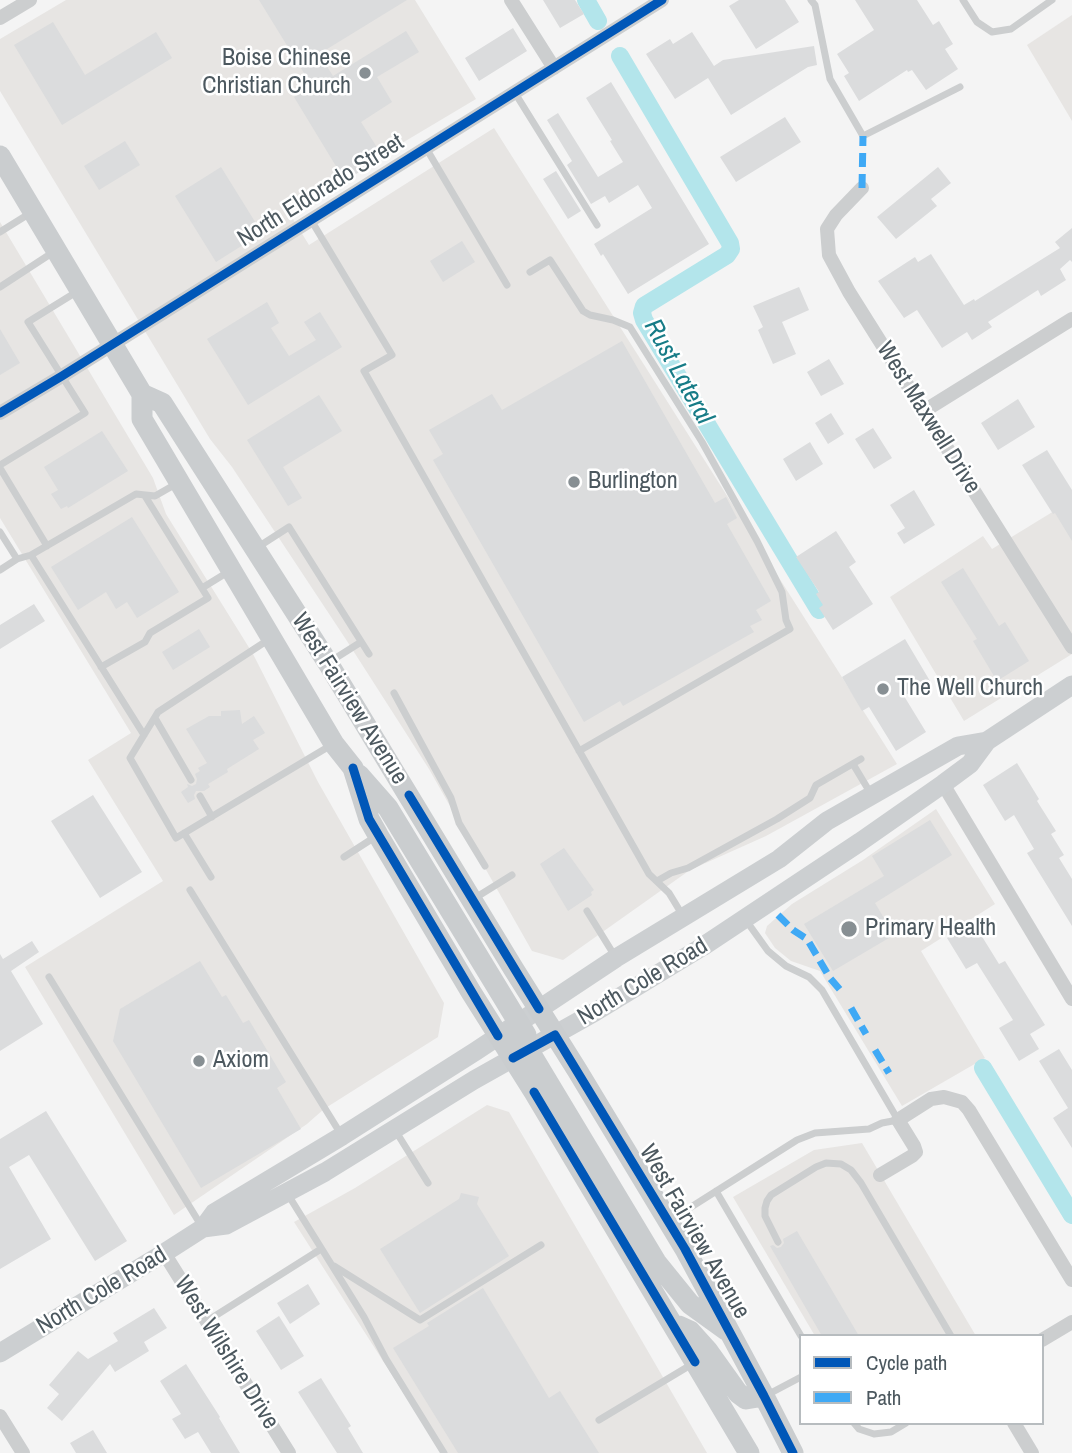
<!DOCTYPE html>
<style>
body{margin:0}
#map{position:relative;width:1072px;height:1453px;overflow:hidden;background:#f4f4f4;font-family:"Archivo Narrow",sans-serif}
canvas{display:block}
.legend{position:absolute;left:799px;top:1334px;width:245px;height:91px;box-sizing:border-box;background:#fff;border:2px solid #b7bcbf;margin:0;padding:9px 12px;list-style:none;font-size:21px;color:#4c585f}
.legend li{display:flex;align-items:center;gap:14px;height:35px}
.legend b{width:35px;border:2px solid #b7bcbf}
</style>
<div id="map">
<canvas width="1072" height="1453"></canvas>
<ul class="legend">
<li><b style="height:9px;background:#0057b8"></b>Cycle path</li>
<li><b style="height:9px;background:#3fa9f5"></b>Path</li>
</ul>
</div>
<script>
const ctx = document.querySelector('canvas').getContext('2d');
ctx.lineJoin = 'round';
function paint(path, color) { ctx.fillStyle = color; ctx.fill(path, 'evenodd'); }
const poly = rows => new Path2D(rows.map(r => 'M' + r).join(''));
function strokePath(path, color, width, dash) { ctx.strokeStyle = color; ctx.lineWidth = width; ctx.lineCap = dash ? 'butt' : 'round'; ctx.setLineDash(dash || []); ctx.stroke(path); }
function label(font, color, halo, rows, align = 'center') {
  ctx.font = font + ' "Archivo Narrow",sans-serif'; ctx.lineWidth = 5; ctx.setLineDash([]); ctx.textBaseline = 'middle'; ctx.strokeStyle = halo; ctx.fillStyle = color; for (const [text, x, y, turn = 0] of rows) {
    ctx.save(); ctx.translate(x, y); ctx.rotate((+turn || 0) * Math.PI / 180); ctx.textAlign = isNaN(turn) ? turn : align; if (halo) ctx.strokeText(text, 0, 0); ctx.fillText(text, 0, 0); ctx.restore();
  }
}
paint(poly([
 [66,0,415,0,476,99,288,211,309,245,494,128,897,764,766,836,690,870,563,960,532,951,429,769,345,638,232,467,210,439,0,91,0,39],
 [1072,15,1072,121,1027,45],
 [0,222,153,478,166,514,253,654,318,782,444,1003,438,1037,324,1109,307,1124,174,1215,25,967,163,881,88,760,131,733,0,518],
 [1072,500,1072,654,964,721,890,597,983,536,992,549],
 [936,809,995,904,921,951,985,1058,902,1106,820,971,791,961,775,948,765,933,767,926,792,904,863,860],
 [487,1105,509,1112,707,1453,442,1453,294,1222,355,1188],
 [862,1143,976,1336,815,1336,733,1197,814,1150]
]), '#e7e5e3');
strokePath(poly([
 [586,0,598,21],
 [620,56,730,243,731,249,727,255,644,306,642,313,644,320,819,610],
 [983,1068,1072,1215]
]), '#b3e5eb', 18);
paint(poly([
 [259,0,407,0,319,54,333,76,406,31,419,52,377,77,392,102,361,122,383,157,345,181,294,97,312,86],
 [543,0,575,0,584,14,560,28],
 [739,0,785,0,799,22,756,49,729,6],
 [855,0,917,0,933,25,939,21,953,44,945,49,958,69,926,90,912,70,908,72,907,70,859,101,844,76,849,73,837,54,874,30],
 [53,22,85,75,156,32,172,58,62,125,14,45],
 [513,28,527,51,479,81,465,58],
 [692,32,714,66,723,60,814,46,817,65,808,67,731,115,708,78,675,99,646,54,670,39,673,44],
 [611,82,709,244,628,294,603,254,601,256,594,244,652,208,638,185,609,203,605,196,591,204,567,165,572,161,547,120,558,113,598,177,623,162,610,141,612,140,586,98],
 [785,117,801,142,736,182,720,157],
 [125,141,140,165,99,190,84,166],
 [221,167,262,233,216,262,175,196],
 [938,167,951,183,931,199,937,206,896,239,877,217],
 [556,171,581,211,568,219,543,179],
 [1072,228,1072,262,1070,260,1060,269,1066,280,1041,296,1038,290,988,322,992,327,972,340,967,332,942,348,917,310,904,318,878,281,915,257,918,262,931,254,964,305,974,299,975,301,1060,248,1055,242],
 [462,241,475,262,443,282,430,261],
 [799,287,809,310,782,322,796,354,773,364,758,330,763,327,753,306],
 [267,302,279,323,271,328,289,356,316,340,304,322,320,312,342,347,248,405,207,339],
 [0,329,20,363,0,375],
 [622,341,715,503,726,497,737,518,727,524,771,601,756,610,762,620,750,626,754,632,623,706,620,701,584,722,433,460,443,454,429,430,492,394,502,410],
 [829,359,844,384,821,396,807,372],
 [319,395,342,431,283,467,302,498,288,506,247,440],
 [1018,399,1035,427,998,450,981,423],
 [831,413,844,434,828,444,815,423],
 [873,428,892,458,874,469,855,439],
 [102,431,128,471,68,508,67,506,61,509,51,494,58,490,44,467],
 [810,442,823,464,796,481,783,459],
 [1047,450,1072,490,1072,541,1055,513,1053,514,1022,465],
 [914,490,935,525,904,544,897,533,905,528,890,505],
 [132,517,179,592,137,618,127,602,116,609,106,592,78,610,51,567],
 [836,531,856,562,849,567,873,604,833,630,819,608,823,605,816,594,819,592,796,557],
 [963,568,999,626,1005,622,1029,661,997,681,973,641,977,639,941,582],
 [34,604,45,621,0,649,0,625],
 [199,629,210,647,173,670,162,652],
 [905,639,930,681,904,696,926,732,896,751,869,707,862,711,842,677],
 [240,710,242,724,254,716,265,733,253,740,259,749,227,769,228,772,208,784,210,787,204,791,196,791,194,795,195,799,188,803,181,792,188,787,187,784,192,786,196,784,197,779,195,774,200,771,198,768,207,763,186,729,209,716,221,716,221,711],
 [1017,763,1039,799,1037,801,1056,831,1051,834,1064,855,1059,858,1072,879,1072,926,1027,853,1034,849,1014,815,1005,821,983,785],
 [93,795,142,872,100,898,51,821],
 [930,820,952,855,875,903,894,935,833,971,804,924,884,876,872,856],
 [564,848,594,890,591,892,592,895,568,911,540,864],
 [973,922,999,964,1005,961,1045,1025,1030,1034,1039,1049,1019,1061,999,1028,1013,1020,977,963,966,969,947,938],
 [32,941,39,952,11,971,43,1024,0,1051,0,954,3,959],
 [200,961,222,997,226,995,243,1023,249,1020,286,1082,277,1088,301,1129,201,1188,113,1041,120,1009],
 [1059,1049,1072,1070,1072,1148,1053,1118,1068,1108,1039,1061],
 [46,1111,127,1241,95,1261,29,1155,9,1167,51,1239,0,1269,0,1139],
 [461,1193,479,1197,477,1204,509,1256,420,1313,380,1249,459,1199],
 [797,1231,859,1336,822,1336,770,1246,773,1245,777,1248,781,1247,784,1243,783,1239],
 [308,1284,320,1304,290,1324,277,1303],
 [483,1288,549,1398,560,1391,599,1453,458,1453,393,1348,429,1326,427,1323],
 [154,1308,167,1328,144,1342,149,1351,115,1372,110,1364,62,1421,47,1408,59,1394,49,1385,78,1351,88,1359,118,1341,113,1333],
 [279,1316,304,1356,281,1370,256,1331],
 [186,1364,220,1417,219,1418,240,1453,211,1453,198,1432,185,1439,172,1419,181,1414,160,1381],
 [321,1378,351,1426,348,1428,363,1453,337,1453,298,1392],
 [93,1430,107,1453,76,1453,70,1443]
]), '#dbdcdd');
strokePath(poly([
 [811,0,815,5,830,79,863,136,960,87],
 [963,0,977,22,992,32,1011,29,1052,0],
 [515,93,597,225],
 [426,148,507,285],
 [311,220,392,355,364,371,649,874,669,893,683,916],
 [0,232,32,212],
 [530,272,550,260,583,311,590,315,613,320,630,327,702,442,757,541,782,592,786,620,790,629,579,751],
 [0,287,55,251],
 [0,465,85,413,28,322,78,291],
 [0,468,47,546],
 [0,532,17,559],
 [258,547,289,527,369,654],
 [31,555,144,735],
 [0,570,17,559,31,555,136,494,155,496,176,484],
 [202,588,228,572],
 [268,640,158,712,130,758,176,838,333,744],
 [331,661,361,642],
 [101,667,145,642,150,633,208,598,145,496],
 [394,693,451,798,459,823,485,866],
 [155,718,191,780],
 [853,764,871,794],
 [200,796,212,817],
 [184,833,211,877],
 [344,857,375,837],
 [657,881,671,873,688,868,777,819,810,798,816,785,861,759],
 [190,890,342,1136],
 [475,898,512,875],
 [587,911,616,958],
 [49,977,202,1227],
 [395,1130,428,1183],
 [716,1191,801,1336],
 [287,1193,364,1317,386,1359,444,1453],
 [669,1221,797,1140,815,1133,869,1129,882,1123,898,1120,822,990,809,977,786,966,768,951,745,919],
 [778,1242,765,1216,765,1208,767,1201,771,1195,816,1167,826,1163,841,1164,851,1170,861,1183,951,1336],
 [334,1266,420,1320,541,1245],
 [207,1321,321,1249],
 [765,1396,801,1377],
 [599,1420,694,1363],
 [854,1423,859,1429,874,1434,891,1432,906,1423]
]), '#cccecf', 7);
strokePath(poly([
 [511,0,554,68],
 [0,18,30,0],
 [862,188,836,215,827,229,829,255,849,292,1072,647],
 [924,411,1072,319],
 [0,413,62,376,662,0],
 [943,784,1072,999],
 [880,1175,912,1156,916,1152,914,1146,898,1120,931,1099,944,1097,962,1102,969,1110,1072,1280],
 [164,1253,289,1453],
 [1042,1340,1072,1322],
 [0,1416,23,1453],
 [1014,1423,1032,1453]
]), '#cccecf', 14);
strokePath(poly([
 [203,1228,226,1225,325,1172,474,1080,595,1012,702,947,860,842,943,784,970,764,987,741,1072,685],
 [0,1353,164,1253,203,1228,214,1213,342,1136,476,1051,616,958,779,859,827,821,958,746,987,741]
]), '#cccfd1', 19);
strokePath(poly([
 [0,156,142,394,142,419,334,744,353,768,369,819,378,835,471,992,534,1092,749,1453],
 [142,394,162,403,328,663,513,968,577,1070,685,1249,764,1396,793,1453],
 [359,775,388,808,526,1035],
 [514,1026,656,1262,690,1304,726,1330],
 [679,1326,690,1331,708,1351,738,1393,746,1399,764,1396]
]), '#cacdcf', 21);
strokePath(poly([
 [862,188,863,136],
 [778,915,793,930,807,939,830,978,841,991],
 [851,1008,866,1034],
 [875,1050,889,1073]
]), '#3fa9f5', 7, [14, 7]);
strokePath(poly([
 [0,413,62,376,662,0],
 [353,768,369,819,498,1036],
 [409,795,539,1009],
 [513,1058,555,1035,685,1249,764,1396,793,1453],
 [534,1092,695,1362]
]), '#0057b8', 9);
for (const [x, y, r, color] of [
 [365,73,7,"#878f93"],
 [574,482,7,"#878f93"],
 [883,689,7,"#878f93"],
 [849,929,9,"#878f93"],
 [199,1061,7,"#878f93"]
]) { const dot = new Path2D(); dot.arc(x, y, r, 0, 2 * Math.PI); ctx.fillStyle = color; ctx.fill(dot); strokePath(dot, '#fff', 2.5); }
label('24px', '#4c585f', '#fff', [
 ["Boise Chinese",351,59,"right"],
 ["Christian Church",351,87,"right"],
 ["Burlington",588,482],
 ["The Well Church",897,689],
 ["Primary Health",865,929],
 ["Axiom",213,1061]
], 'left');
label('24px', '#4c585f', '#fff', [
 ["North Eldorado Street",321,191,-32],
 ["West Maxwell Drive",928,418,58],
 ["West Fairview Avenue",349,699,58],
 ["North Cole Road",643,982,-31],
 ["West Fairview Avenue",694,1232,60],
 ["North Cole Road",102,1291,-31],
 ["West Wilshire Drive",226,1353,58]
]);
label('italic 26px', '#177c87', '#fff', [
 ["Rust Lateral",678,372,61]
]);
</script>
